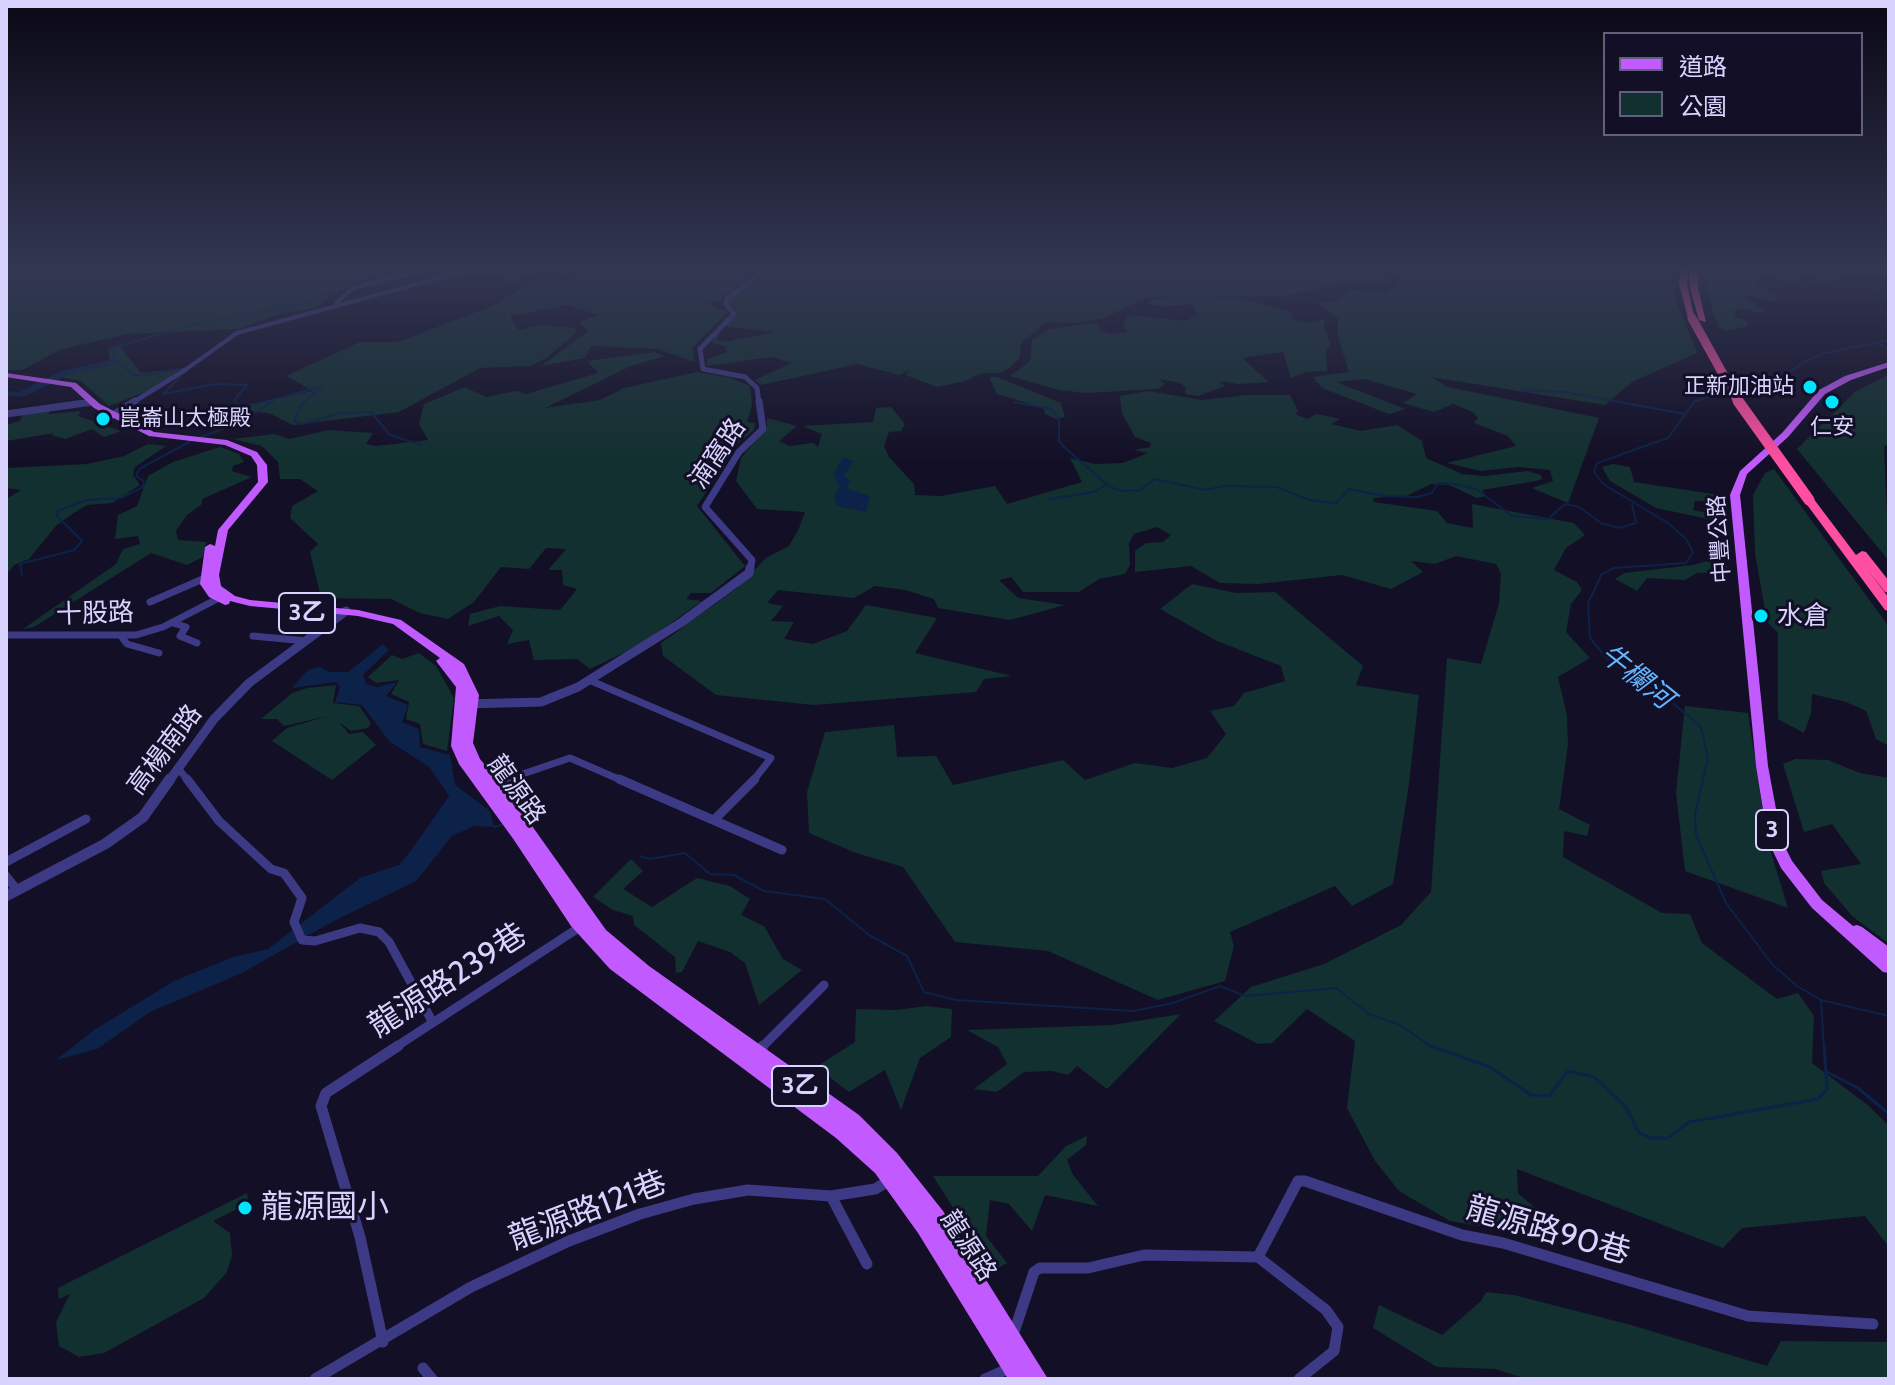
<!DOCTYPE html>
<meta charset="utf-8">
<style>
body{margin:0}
#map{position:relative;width:1895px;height:1385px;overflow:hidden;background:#130f26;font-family:Cabin,"Noto Sans TC",sans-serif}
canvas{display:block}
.frame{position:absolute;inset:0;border:8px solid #d9d4ff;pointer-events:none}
.legend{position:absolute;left:1603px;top:32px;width:260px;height:104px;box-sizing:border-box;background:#130f26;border:2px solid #625e7d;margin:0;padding:10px 14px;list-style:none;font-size:24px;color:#d9d4ff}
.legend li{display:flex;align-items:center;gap:16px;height:40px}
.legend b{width:40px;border:2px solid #625e7d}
</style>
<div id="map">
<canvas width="1895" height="1385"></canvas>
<div class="frame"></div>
<ul class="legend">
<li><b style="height:10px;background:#c25bff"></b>道路</li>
<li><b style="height:22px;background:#12302f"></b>公園</li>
</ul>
</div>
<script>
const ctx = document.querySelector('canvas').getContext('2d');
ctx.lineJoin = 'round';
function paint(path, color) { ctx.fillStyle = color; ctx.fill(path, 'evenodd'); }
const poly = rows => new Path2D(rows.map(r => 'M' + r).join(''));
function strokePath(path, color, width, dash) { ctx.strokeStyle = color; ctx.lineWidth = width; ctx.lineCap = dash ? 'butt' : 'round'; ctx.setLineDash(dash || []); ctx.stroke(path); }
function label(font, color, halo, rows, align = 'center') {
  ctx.font = font + ' Cabin,"Noto Sans TC",sans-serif'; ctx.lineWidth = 6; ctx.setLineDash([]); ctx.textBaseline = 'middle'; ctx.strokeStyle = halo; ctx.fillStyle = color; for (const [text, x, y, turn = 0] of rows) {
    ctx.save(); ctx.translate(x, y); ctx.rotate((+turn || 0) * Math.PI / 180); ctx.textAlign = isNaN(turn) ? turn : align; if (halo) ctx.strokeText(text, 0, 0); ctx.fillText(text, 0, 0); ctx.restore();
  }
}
paint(poly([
 [6,270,408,270,354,282,313,308,279,314,239,329,128,334,62,349,22,370,6,370],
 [474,270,544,270,514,282,490,277,446,278],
 [590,270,755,270,720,300,707,304,728,312,692,348,695,362,658,349,591,346,585,358,541,366,588,331,579,322,598,315,568,305,510,316,518,330,541,325,575,328,577,332,545,359,530,366,480,368,399,412,293,425,269,413,226,409,313,391,286,376,360,342,398,342,493,306,542,276,564,281],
 [766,270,1373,270,1387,272,1390,284,1346,282,1286,296,1147,297,1104,318,1077,323,1046,322,1021,343,1020,357,1011,367,999,373,982,373,965,381,937,387,906,375,909,370,899,375,857,364,761,385,755,380,792,363,772,357,707,366,707,359,727,352,725,346,712,343,714,333,721,330,717,340,725,342,776,332,722,326,737,310,728,303,730,300],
 [1389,270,1671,270,1676,300,1697,353,1632,382,1605,405,1431,377,1448,387,1599,418,1568,503,1532,488,1553,481,1550,470,1519,467,1481,471,1447,463,1516,446,1508,436,1474,423,1478,418,1473,412,1453,404,1434,412,1403,403,1417,394,1365,379,1336,382,1405,409,1389,414,1322,388,1313,377,1349,372,1338,337,1338,319,1316,303,1338,300,1351,290,1387,293,1399,284],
 [1703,270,1848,270,1851,276,1810,285,1812,278,1808,276,1796,283,1764,276,1755,285,1776,295,1777,302,1743,295,1767,314,1735,308,1735,317,1746,320,1748,326,1725,331,1719,328,1713,312],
 [1184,297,1238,298,1276,307,1291,312,1292,319,1307,323,1325,319,1324,327,1331,345,1326,350,1327,371,1306,372,1291,378,1283,352,1242,358,1269,382,1239,384,1219,381,1225,386,1198,396,1185,394,1186,388,1181,383,1159,379,1165,384,1158,389,1086,393,1059,390,1010,376,1030,361,1032,340,1049,329,1094,323,1099,325,1099,330,1111,334,1127,332,1123,324,1128,315,1185,321,1199,315,1192,304,1162,307,1147,303,1155,299],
 [120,347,141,373,182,368,150,390,109,406,81,381,56,376,110,360,108,349],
 [654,352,665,356,631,366,545,408,600,400,624,388,697,372,731,378,750,386,752,404,747,422,755,423,754,430,738,443,697,506,745,566,711,593,691,593,686,599,702,601,638,646,590,669,577,659,534,660,529,640,507,644,513,630,499,616,468,626,470,614,500,606,560,610,577,589,563,585,562,570,548,570,566,549,546,548,529,569,501,567,474,602,448,619,420,613,391,599,321,598,310,552,318,544,290,518,292,506,318,491,300,479,280,479,278,462,262,446,233,439,274,434,289,439,329,430,373,433,366,444,376,446,428,440,419,424,424,404,465,387,486,397,516,391,526,394,598,373,587,361],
 [1889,375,1889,444,1884,446,1889,561,1797,449,1856,391],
 [989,377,997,377,1061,403,1065,417,1056,419,1045,414,1044,408,997,394],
 [1148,391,1202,400,1248,395,1290,395,1298,411,1295,414,1307,419,1317,414,1340,419,1331,424,1360,431,1397,425,1422,441,1426,458,1462,474,1484,476,1528,471,1541,475,1542,479,1536,481,1482,490,1486,496,1477,498,1449,485,1431,484,1406,496,1373,498,1374,502,1437,511,1447,523,1473,528,1472,504,1574,523,1585,535,1566,548,1554,570,1577,582,1582,590,1571,604,1566,632,1590,658,1558,677,1567,715,1568,745,1559,809,1590,825,1587,836,1564,831,1563,857,1662,913,1690,914,1702,943,1777,999,1798,993,1814,1016,1812,1063,1869,1106,1889,1126,1889,1247,1865,1216,1742,1228,1723,1248,1517,1169,1518,1193,1559,1229,1528,1234,1450,1221,1399,1191,1375,1161,1347,1108,1355,1041,1307,1009,1272,1043,1258,1044,1214,1021,1251,987,1324,964,1401,925,1431,892,1447,658,1481,664,1499,603,1501,574,1496,564,1456,556,1435,564,1411,561,1423,572,1391,589,1342,575,1258,584,1220,583,1191,566,1135,572,1135,551,1146,543,1163,542,1171,535,1157,527,1134,534,1129,543,1130,565,1125,574,1099,579,1079,592,1023,592,1011,577,999,580,1018,598,1065,605,1010,620,938,608,934,599,905,590,875,586,854,598,778,590,767,603,783,606,771,621,794,622,784,639,813,644,847,631,866,605,937,618,915,653,1012,676,984,679,976,692,814,705,716,695,663,656,661,643,736,589,766,558,789,546,799,528,805,512,757,509,736,481,741,458,767,427,767,418,797,426,779,441,789,446,813,443,818,447,822,434,803,426,873,422,876,408,891,407,905,424,901,431,889,432,884,446,889,457,914,484,915,495,941,496,995,486,1007,504,1082,482,1070,458,1095,464,1123,463,1148,453,1134,450,1150,447,1151,443,1135,437,1122,413,1120,396],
 [49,410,49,414,81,411,78,416,121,431,104,437,92,429,65,439,51,435,54,433,6,441,6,425,20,421,23,413],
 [148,444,166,446,135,467,133,475,140,485,112,503,87,505,72,514,56,526,29,559,14,565,6,575,6,499,21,490,6,488,6,468,87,464,124,456],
 [220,447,239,454,244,462,233,466,232,471,252,477,202,499,202,504,187,515,176,531,178,540,206,542,203,557,187,565,151,553,34,627,23,629,116,564,123,549,140,544,138,536,115,539,118,515,137,506,148,476,173,462],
 [1613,464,1630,467,1634,482,1726,496,1725,502,1695,501,1693,510,1728,517,1727,523,1656,508,1610,481,1602,467],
 [1774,469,1889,627,1889,746,1876,739,1866,711,1846,702,1812,694,1811,713,1804,733,1778,719,1778,633,1767,622,1755,553,1753,495,1765,473],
 [1725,556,1728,572,1697,573,1685,580,1647,578,1637,591,1615,579,1624,573,1693,565],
 [1192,584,1236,593,1275,592,1363,666,1356,685,1419,695,1409,784,1393,884,1352,906,1335,886,1230,932,1234,946,1225,981,1158,1000,1048,951,955,942,903,867,856,853,809,833,807,792,825,732,894,725,897,757,936,756,953,785,1063,760,1085,780,1135,763,1172,768,1207,758,1226,734,1210,711,1234,706,1244,693,1285,681,1281,666,1217,641,1160,609],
 [419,653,436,666,454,698,447,751,423,744,420,724,406,719,409,702,391,694,399,680,376,683,368,677,392,655,402,659],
 [336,685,333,703,359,706,371,723,368,728,351,731,339,722,349,734,363,732,376,745,332,780,272,741,287,728,328,716,284,726,277,719,261,719,292,693,307,688],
 [1685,706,1748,713,1767,840,1788,908,1685,871,1676,793],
 [1795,759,1828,760,1860,773,1889,778,1889,944,1852,916,1824,883,1821,871,1861,864,1832,824,1804,832,1783,764],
 [631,859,643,871,623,889,652,907,697,878,730,886,750,899,741,915,764,926,783,959,802,970,759,1005,745,963,730,952,698,941,682,972,676,973,675,957,634,925,633,916,613,910,593,897],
 [926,1006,952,1009,951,1037,920,1058,901,1110,885,1070,849,1092,816,1067,855,1042,856,1009,897,1010],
 [1181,1014,1107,1089,1077,1066,1068,1075,1052,1071,1024,1072,997,1092,974,1089,1007,1064,998,1047,967,1030,1112,1025],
 [1087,1136,1086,1145,1067,1160,1073,1175,1098,1206,1045,1195,1032,1231,1009,1204,990,1200,986,1236,1007,1263,993,1271,933,1176,1038,1176,1066,1146],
 [247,1193,249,1203,213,1221,230,1233,232,1255,227,1272,204,1298,104,1353,79,1357,59,1346,56,1322,70,1294,59,1299,58,1288],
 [1486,1292,1514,1295,1631,1325,1767,1366,1781,1341,1889,1342,1889,1379,1527,1379,1495,1369,1437,1367,1373,1328,1379,1305,1442,1335,1481,1301]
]), '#12302f');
paint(poly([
 [843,457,854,461,844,475,850,481,847,489,870,496,866,512,837,506,834,496,840,486,833,475],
 [383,644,389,650,363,675,366,684,377,687,397,682,386,696,408,705,402,722,419,729,420,747,450,755,455,785,490,811,494,827,474,826,452,836,416,881,330,923,242,973,150,1012,97,1049,56,1060,94,1030,174,981,233,957,268,949,360,878,399,865,410,852,449,796,429,767,389,741,362,705,335,702,340,687,335,682,292,688,308,670,319,667,329,672,348,672]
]), '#0c2248');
strokePath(poly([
 [1864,270,1889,302],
 [1879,344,1889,348],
 [1736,388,1780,380,1802,363,1825,353,1889,340],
 [1521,390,1565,392,1685,414],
 [1726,390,1694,402,1668,438,1597,463,1594,472,1603,484,1668,523,1686,539,1693,552,1686,563,1614,568,1602,574,1588,603,1590,638,1609,661,1667,698,1701,727,1708,758,1695,815,1696,835,1726,903,1772,964,1797,986,1821,1000,1889,1016],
 [276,399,322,386,301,405,294,422,303,424,340,413,371,412,390,435,421,445],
 [1014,402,1052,409,1059,420,1059,441,1064,447,1110,487,1123,491,1140,490,1155,479,1205,490,1223,486,1277,487,1309,500,1336,503,1349,489,1384,496,1417,497,1432,493,1438,483,1449,483,1476,489,1512,516,1548,519,1565,504,1579,507,1601,523,1619,528,1636,523,1632,504],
 [201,437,239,423,276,399,243,407,234,401,247,385,215,384,163,394,180,377,179,369,141,376,133,374,116,361,112,348,196,324,302,304,344,288,417,270],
 [1050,499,1094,492,1106,485],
 [22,575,20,564,74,550,82,541,57,516,58,511,86,500,121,498,143,487,144,481,136,476,139,469,191,441],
 [526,818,542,816],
 [494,827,505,824],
 [640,856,650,859,685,853,710,874,734,875,764,891,825,899,869,935,907,956,924,992,956,1000,1134,1011,1173,1003,1220,986,1245,996,1336,988,1369,1014,1400,1025,1433,1048],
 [1821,1000,1824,1048]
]), '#0c2248', 2);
strokePath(poly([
 [1430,1046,1490,1067,1531,1095,1549,1096,1568,1071,1594,1077,1626,1107,1639,1133,1652,1138,1668,1138,1689,1122,1818,1099,1827,1089,1824,1046],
 [1827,1072,1858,1088,1889,1114]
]), '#0c2248', 3);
paint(poly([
 [116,359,120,361,119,363,68,375,23,397,6,395,6,391,19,392,62,371,116,359]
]), '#0c2248');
strokePath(poly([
 [336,303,353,288,427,270],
 [185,370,237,333,469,270]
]), '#3d3a85', 4);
strokePath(poly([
 [150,602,205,578],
 [173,623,186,627,180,636,197,643],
 [6,635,136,635,163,627,223,596],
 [121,636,127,644,159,653],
 [253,636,306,641],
 [589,680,771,758,753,781],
 [179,769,188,781],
 [502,781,570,758,623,781]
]), '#3d3a85', 7);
strokePath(poly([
 [187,779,219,821,271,869,284,873,302,898,294,922,302,940,315,941,360,928,379,932,389,942,432,1021],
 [619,779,782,850],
 [493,785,506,779],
 [714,820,755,779],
 [6,862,86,819],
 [6,876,17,890],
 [394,1048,580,927],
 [761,1048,824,985]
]), '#3d3a85', 9);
strokePath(poly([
 [758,1051,763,1046],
 [831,1196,867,1264],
 [1258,1257,1298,1181,1305,1181,1462,1235,1503,1243,1748,1316,1873,1324],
 [1013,1335,1034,1272,1040,1268,1088,1268,1144,1255,1258,1257,1326,1310,1338,1327,1334,1351,1299,1379],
 [383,1342,360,1237,321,1106,326,1093,398,1046],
 [423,1368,432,1379],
 [315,1379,471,1287,569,1241,640,1214,694,1199,748,1190,831,1196,875,1189,890,1180],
 [985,1379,1010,1368]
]), '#3d3a85', 11);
strokePath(poly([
 [84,403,92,402],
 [132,403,185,370],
 [759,403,757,388,745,377,703,369,700,349,734,314,726,304,727,299,765,270]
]), '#3d3a85', 5);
strokePath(poly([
 [6,414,92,402],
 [108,418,135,401],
 [750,570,752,560,705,507,739,452,763,429,759,401]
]), '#3d3a85', 7);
strokePath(poly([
 [466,704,541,702,578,687,682,622,749,573,750,568],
 [169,781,214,719,249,683,346,611]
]), '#3d3a85', 9);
strokePath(poly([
 [6,896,105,844,143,817,170,779]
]), '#3d3a85', 11);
paint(poly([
 [1889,362,1889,367,1851,380,1825,394,1788,437,1747,474,1740,495,1768,766,1782,841,1792,861,1822,900,1853,926,1857,925,1862,927,1889,947,1889,973,1883,972,1812,908,1781,868,1768,841,1756,766,1730,495,1740,471,1782,433,1819,390,1845,376,1889,362],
 [6,373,76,383,100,404,154,432,227,440,257,452,267,465,268,482,228,530,219,575,221,586,235,596,250,600,358,610,401,620,464,664,479,695,473,743,480,759,515,802,606,930,649,966,859,1115,897,1153,943,1211,1048,1379,1008,1379,918,1233,875,1173,836,1138,610,969,571,926,514,840,459,764,451,746,456,687,436,661,440,658,393,624,358,616,250,606,230,601,229,604,225,605,209,597,200,584,205,547,210,544,215,546,218,530,258,482,257,465,251,456,225,445,149,436,94,408,71,387,6,377,6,373]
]), '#c25bff');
paint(poly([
 [1680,270,1688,270,1687,284,1695,320,1688,318,1679,284,1680,270],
 [1689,270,1697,270,1698,288,1706,322,1699,320,1690,288,1689,270],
 [1809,497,1813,498,1856,555,1862,551,1866,552,1889,581,1889,593,1885,592,1867,569,1889,598,1889,611,1885,610,1805,502,1805,498,1809,497]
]), '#ff4fa3');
strokePath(poly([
 [1692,318,1739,403]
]), '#ff4fa3', 9);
strokePath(poly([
 [1738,401,1809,500]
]), '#ff4fa3', 11);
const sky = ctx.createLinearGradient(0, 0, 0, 464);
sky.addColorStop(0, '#0a0815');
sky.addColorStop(0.58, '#333752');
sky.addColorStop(1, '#33375200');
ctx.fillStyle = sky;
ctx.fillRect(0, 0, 1895, 464);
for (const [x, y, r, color] of [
 [1810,387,8,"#00e5ff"],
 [1832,402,8,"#00e5ff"],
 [103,419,8,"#00e5ff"],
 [1761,616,8,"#00e5ff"],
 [245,1208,8,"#00e5ff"]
]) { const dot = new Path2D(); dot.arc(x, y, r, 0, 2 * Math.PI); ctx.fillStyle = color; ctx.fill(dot); strokePath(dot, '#130f26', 3); }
label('22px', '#d9d4ff', '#130f26', [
 ["正新加油站",1794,387],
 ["崑崙山太極殿",119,419,"left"],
 ["仁安",1832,428,"center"]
], 'right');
label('22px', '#d9d4ff', '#130f26', [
 ["中豐公路",1720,539,-94]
]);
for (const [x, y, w] of [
 [307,613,56],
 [1772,830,32],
 [800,1086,56]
]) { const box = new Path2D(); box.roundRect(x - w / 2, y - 20, w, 40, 6); ctx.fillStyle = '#130f26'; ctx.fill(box); strokePath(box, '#d9d4ff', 2); }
label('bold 24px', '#d9d4ff', null, [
 ["3乙",307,613],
 ["3",1772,830],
 ["3乙",800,1086]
]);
label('26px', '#d9d4ff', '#130f26', [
 ["湳窩路",718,454,-56],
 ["十股路",95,614,-2],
 ["高楊南路",165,750,-53],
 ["龍源路",516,790,54],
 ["龍源路",968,1246,57]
]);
label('26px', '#d9d4ff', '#130f26', [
 ["水倉",1777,616]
], 'left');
label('italic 28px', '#62b6ff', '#130f26', [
 ["牛欄河",1636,677,39]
]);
label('32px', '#d9d4ff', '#130f26', [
 ["龍源路239巷",448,981,-33],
 ["龍源路121巷",588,1211,-21],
 ["龍源路90巷",1548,1231,16]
]);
label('32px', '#d9d4ff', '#130f26', [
 ["龍源國小",261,1208]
], 'left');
</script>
